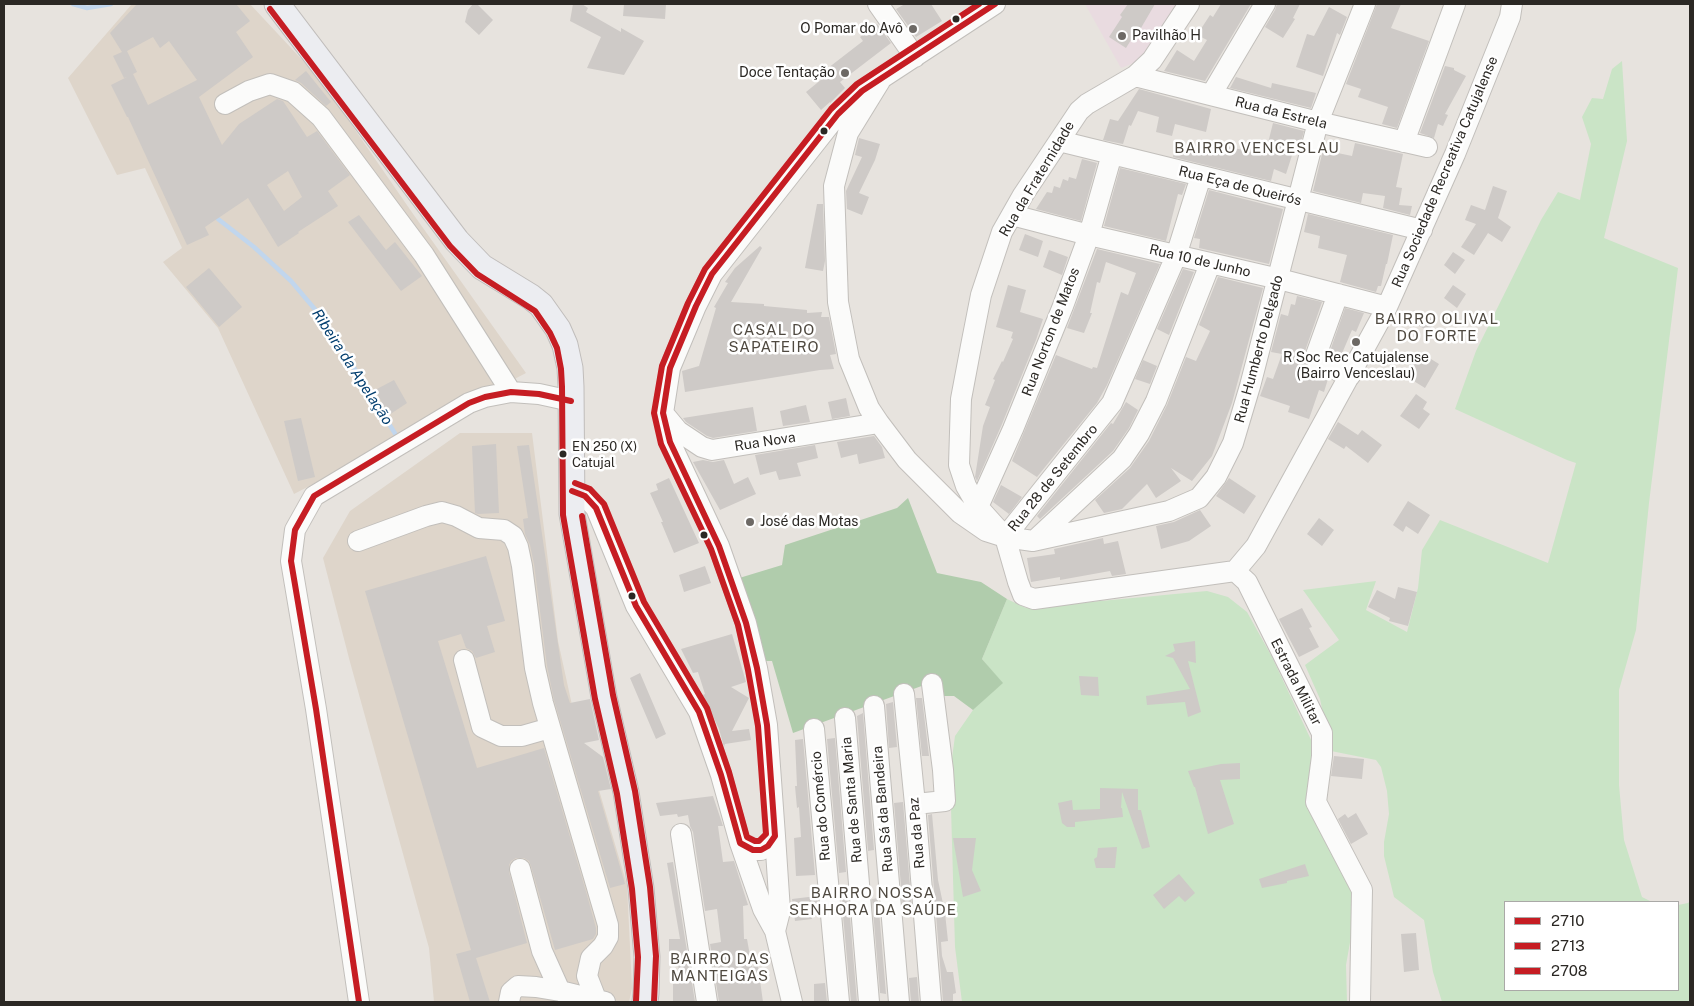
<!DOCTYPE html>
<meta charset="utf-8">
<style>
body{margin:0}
#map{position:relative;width:1694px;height:1006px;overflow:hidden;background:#e7e3de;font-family:"Public Sans",sans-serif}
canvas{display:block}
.frame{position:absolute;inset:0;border:5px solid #2b2824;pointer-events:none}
.legend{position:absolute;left:1504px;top:901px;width:175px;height:90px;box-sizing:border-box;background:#fff;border:1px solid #aaa9a7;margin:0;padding:6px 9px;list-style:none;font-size:15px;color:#2b2824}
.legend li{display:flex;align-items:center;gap:10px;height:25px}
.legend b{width:25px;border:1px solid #aaa9a7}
</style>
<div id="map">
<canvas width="1694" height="1006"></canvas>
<div class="frame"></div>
<ul class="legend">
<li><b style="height:6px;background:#c61d23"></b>2710</li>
<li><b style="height:6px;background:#c61d23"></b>2713</li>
<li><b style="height:6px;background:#c61d23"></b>2708</li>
</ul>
</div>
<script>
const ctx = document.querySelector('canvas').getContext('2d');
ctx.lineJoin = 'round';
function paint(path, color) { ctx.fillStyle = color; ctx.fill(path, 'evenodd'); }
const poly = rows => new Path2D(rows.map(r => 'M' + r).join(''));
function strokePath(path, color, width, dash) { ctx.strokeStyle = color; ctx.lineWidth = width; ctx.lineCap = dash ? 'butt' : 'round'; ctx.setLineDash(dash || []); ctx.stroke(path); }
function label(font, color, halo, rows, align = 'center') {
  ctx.font = font + ' "Public Sans",sans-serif'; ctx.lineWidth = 5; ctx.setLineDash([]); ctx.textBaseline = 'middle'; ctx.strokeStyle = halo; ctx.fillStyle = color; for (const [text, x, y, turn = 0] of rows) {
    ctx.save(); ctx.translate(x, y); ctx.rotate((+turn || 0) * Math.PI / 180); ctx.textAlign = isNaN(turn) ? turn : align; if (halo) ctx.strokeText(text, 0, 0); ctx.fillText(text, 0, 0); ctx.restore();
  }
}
paint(poly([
 [132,4,250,4,320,79,411,211,526,373,294,494,218,328,163,262,182,248,145,168,117,175,68,78],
 [460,433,532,433,558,641,591,792,599,790,627,885,632,988,629,1002,434,1002,429,948,350,662,323,558,350,511]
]), '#ded5ca');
paint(poly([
 [1085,4,1178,4,1139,61,1121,68]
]), '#e9dbe0');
paint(poly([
 [1622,61,1627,141,1604,238,1678,268,1649,503,1636,630,1619,690,1619,785,1624,840,1642,897,1652,902,1505,902,1505,990,1678,990,1678,905,1688,903,1690,901,1690,1002,1442,1002,1433,972,1424,920,1394,897,1384,856,1384,842,1389,814,1387,791,1381,767,1376,760,1331,751,1320,699,1305,665,1339,640,1303,590,1376,581,1366,610,1407,632,1418,588,1422,550,1440,520,1548,563,1576,463,1567,460,1455,409,1476,351,1541,220,1558,192,1580,200,1591,144,1582,117,1592,98,1603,99,1612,69],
 [1207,591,1228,597,1247,612,1272,657,1312,742,1312,756,1357,903,1346,965,1347,1002,962,1002,955,947,950,773,955,736,973,710,1002,683,982,659,1007,599,1026,608]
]), '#cae4c6');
paint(poly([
 [908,498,937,573,981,582,1007,599,982,659,1003,683,973,710,954,696,939,696,938,680,793,733,772,661,762,661,736,579,782,565,785,545,897,508]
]), '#b0ccac');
strokePath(poly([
 [73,4,87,8,111,4],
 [218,219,254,247,291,281,324,320,396,435]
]), '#c1d6ed', 4.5);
paint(poly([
 [137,4,236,4,250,21,236,32,253,57,199,97,222,145,239,124,277,99,283,101,307,137,317,131,350,175,328,191,338,206,298,232,299,233,278,247,248,198,205,227,209,235,187,245,128,117,127,117,111,85,127,77,124,78,113,56,122,52,110,33],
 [153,37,160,48,169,41,197,80,148,105,133,74,137,72,127,51],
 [288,171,302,197,284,211,267,185],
 [473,4,477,4,493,20,479,35,465,22,468,10],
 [573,4,582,4,588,8,586,12,621,32,621,28,644,41,624,75,587,68,601,37,570,21],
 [624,4,666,4,665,19,623,16],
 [905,4,931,4,942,21,916,37,896,9],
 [1128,4,1155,4,1141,28,1139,27,1126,48,1109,37,1122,17,1120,15],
 [1221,4,1251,4,1205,81,1164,71,1177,50,1194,61,1207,40,1197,35,1210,15,1213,17],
 [1277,4,1300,4,1293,18,1295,19,1283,38,1265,27,1275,10],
 [1377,4,1401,4,1391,28,1429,41,1397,128,1382,124,1388,107,1358,97,1361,89,1346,84],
 [1329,7,1347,17,1340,35,1337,33,1323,76,1296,67,1307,34,1314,36],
 [877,24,891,43,840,82,845,88,830,103,830,102,821,110,806,92,822,79,819,75,863,41,860,37],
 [1445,66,1454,68,1454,70,1466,76,1445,114,1448,115,1443,126,1438,124,1434,138,1420,133],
 [306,71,331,102,326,106,301,83,295,80],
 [1236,77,1271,88,1272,83,1316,93,1311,108,1230,88],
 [1139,89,1211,109,1206,132,1175,124,1172,136,1156,132,1159,117,1138,111,1131,126,1129,125,1123,144,1103,140,1110,119,1118,121],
 [1273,123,1304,131,1299,150,1294,149,1286,174,1274,169,1271,181,1173,157,1175,147,1200,153,1203,141,1265,155],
 [859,138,880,144,875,160,859,193,869,197,862,215,847,209,846,191,862,157,855,155],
 [1355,143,1403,154,1396,187,1402,188,1399,205,1412,206,1410,215,1383,208,1385,196,1363,193,1361,203,1313,191,1323,150,1352,156],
 [1082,159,1097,163,1081,221,1036,209,1047,192,1052,193,1054,186,1060,188,1063,179,1068,181,1069,177,1076,179],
 [1120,168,1186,184,1182,195,1178,194,1166,241,1104,226],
 [1493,186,1507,191,1498,218,1511,227,1502,242,1488,233,1474,255,1461,247,1476,224,1465,220,1471,205,1485,210],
 [1209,190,1283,209,1269,264,1199,248,1200,239,1194,238],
 [817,204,823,204,825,261,823,271,805,268],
 [1308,214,1393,235,1387,264,1386,264,1381,286,1378,286,1376,292,1340,282,1347,255,1318,248,1320,236,1304,232],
 [359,215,386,250,395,242,422,276,401,291,348,222],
 [1025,234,1043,241,1038,257,1019,250],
 [760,246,762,248,731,302,764,304,764,306,807,310,807,313,822,312,821,317,829,317,836,354,830,355,834,369,820,370,685,392,682,371,699,366,716,308,714,307,728,283,725,282,735,268],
 [1097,249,1160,264,1107,385,1097,403,1037,477,1012,461,1056,355,1092,369,1093,367,1097,368,1121,292,1128,295,1136,273,1106,262,1100,283,1097,282,1090,313,1092,313,1084,333,1067,328],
 [1049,250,1068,257,1062,275,1043,267],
 [1453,252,1465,260,1455,274,1444,265],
 [209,268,242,307,219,327,186,287],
 [1183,269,1194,272,1169,335,1157,329],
 [1218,277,1263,288,1232,403,1212,456,1192,481,1171,468,1181,481,1156,498,1147,484,1122,509,1104,513,1095,500,1130,468,1149,441,1167,405,1186,357,1196,361,1210,331,1199,325],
 [1008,285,1026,290,1020,312,1043,319,1036,340,1002,424,977,481,975,477,983,426,990,407,985,405,995,380,993,379,1002,361,1003,362,1013,339,1011,338,1013,332,996,327],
 [1453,285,1466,294,1457,308,1444,298],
 [1297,296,1322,302,1304,354,1303,360,1311,371,1328,379,1324,392,1319,390,1309,419,1288,412,1290,406,1260,396,1267,377,1273,379,1282,354,1271,352,1281,314,1288,316,1291,304,1295,305],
 [1345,308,1364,313,1356,332,1352,330,1340,358,1329,354],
 [1414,310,1435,321,1429,331,1409,321],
 [1418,351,1439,364,1425,388,1404,375],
 [1143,360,1157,366,1150,384,1135,379],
 [394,380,407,403,389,415,375,390],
 [1416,394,1427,402,1423,409,1430,414,1419,429,1400,416],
 [846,398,850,416,832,419,828,402],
 [1126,402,1138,410,1129,428,1113,451,1040,519,1037,516,1111,423,1113,424],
 [806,405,810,422,783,426,780,411],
 [753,407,757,431,713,438,707,436,686,422,683,418],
 [301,418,315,477,298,481,284,421],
 [1338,422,1358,435,1362,430,1382,445,1368,463,1346,446,1344,449,1328,439],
 [874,436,882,447,885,458,859,464,857,454,841,458,837,442],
 [496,444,499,513,478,514,475,513,472,446],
 [529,445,564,685,570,703,590,699,599,740,584,743,603,757,611,789,598,791,625,884,610,888,554,700,547,666,534,564,530,545,525,534,523,519,528,518,517,446],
 [815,445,818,458,797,463,801,476,779,480,776,471,760,475,755,455],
 [703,460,713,462,724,460,734,484,748,477,756,494,720,510,693,462],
 [669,478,699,543,674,553,661,522,663,522,650,493,658,490,656,484],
 [1229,478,1256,496,1244,514,1216,496],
 [1001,485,1022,497,1009,514,993,502],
 [1408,501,1430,515,1418,534,1406,526,1403,532,1393,525],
 [1200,510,1211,526,1189,541,1161,549,1156,526,1174,522],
 [1319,518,1334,530,1322,546,1307,534],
 [1103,538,1104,544,1118,541,1126,574,1112,576,1110,571,1060,580,1060,577,1031,582,1027,558,1055,554,1054,549],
 [486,556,505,621,487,626,495,652,476,658,472,651,466,648,461,634,438,641,477,768,544,748,587,895,596,928,596,934,593,939,555,950,531,866,529,861,524,858,516,858,511,861,509,865,509,872,527,943,476,958,490,1002,470,1002,456,954,471,950,365,591],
 [705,566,711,583,684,592,679,575],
 [1398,587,1417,592,1408,626,1389,621,1390,618,1368,607,1377,590,1395,599],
 [1302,608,1312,627,1309,628,1319,647,1299,657,1279,619],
 [732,634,746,682,731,687,749,698,732,731,749,729,751,740,725,744,724,747,719,729,703,695,705,694,698,672,693,673,681,649],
 [1195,641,1196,663,1188,661,1201,712,1188,717,1185,702,1147,705,1146,696,1190,689,1173,658,1165,656,1175,651,1173,644],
 [640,673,666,734,656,739,630,678],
 [1079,676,1098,677,1099,696,1081,695],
 [916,698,922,698,929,756,922,756],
 [893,702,897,747,889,748,886,704],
 [863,713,874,850,868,851,857,716],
 [835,738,846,872,839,873,827,739],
 [803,739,815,875,796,876,794,838,801,837,799,807,797,808,795,786,797,786,795,740],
 [1334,756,1364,759,1362,779,1331,776],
 [1240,763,1240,779,1220,780,1234,824,1208,834,1195,787,1194,787,1188,771,1221,764],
 [1100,788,1138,789,1138,810,1141,810,1150,847,1142,849,1122,792,1121,808,1122,808,1123,817,1075,822,1075,827,1067,827,1062,823,1058,803,1072,800,1073,810,1100,809],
 [713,796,723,826,718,826,723,862,734,861,748,905,743,906,744,939,747,939,752,967,758,966,763,1002,719,1002,710,944,721,942,717,909,705,911,693,832,690,826,688,815,678,817,677,814,660,816,656,803],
 [903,802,912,910,903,910,894,803],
 [1356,813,1368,834,1351,844,1338,819,1345,814,1348,818],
 [932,814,938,880,945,913,948,941,941,942,942,956,947,972,953,972,956,993,953,994,953,1002,943,1002,928,815],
 [953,838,976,838,972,870,981,891,963,897],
 [1117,847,1115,868,1096,868,1094,859,1097,857,1098,848],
 [673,862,695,1002,673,1002,673,984,679,984,678,952,669,952,669,939,680,939,667,863],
 [1305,864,1309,876,1287,881,1287,883,1262,888,1259,879],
 [1179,874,1195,893,1185,902,1179,896,1164,909,1153,895],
 [848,893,857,1002,851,1002,841,894],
 [817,896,819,914,811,915,812,919,795,921,792,899],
 [878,898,886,994,880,993,872,899],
 [1416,933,1419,970,1404,972,1401,934],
 [917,977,919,1002,911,1002,909,978],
 [825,983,827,1002,814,1002,814,984]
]), '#cecac7');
const minor = poly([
 [878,4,915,57],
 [1189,4,1152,60,1135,76,1087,104,1079,111,1023,195,1002,232,981,295,971,346,961,399,959,465,966,486,978,507,1005,537,1018,582,1023,595,1034,599,1235,571],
 [1135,76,1318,122,1427,147],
 [880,81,848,133,834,186,838,302,849,359,869,408,879,423,907,460,960,513,986,531,1005,537,1033,541,1169,511,1199,498,1216,477,1233,443,1250,386,1318,122,1365,4],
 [1211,95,1265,4],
 [225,104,249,91,270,84,293,92,321,117,424,255,511,392],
 [1059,141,1422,230],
 [1404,142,1455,4],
 [1012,215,1089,235,1279,279,1387,307],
 [1338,294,1315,358,1319,362,1350,376],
 [663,413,678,431,702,447,712,450,879,423],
 [572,491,585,496,596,508,636,606,699,712,721,775,740,843,763,909,775,931,792,1002],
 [978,507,1013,429,1063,306,1089,235,1112,154],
 [1005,537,1112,403,1176,256,1201,176],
 [358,541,426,516,442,512,456,516,479,528,504,530,513,536,518,547,522,566,535,668,543,703,608,925,608,937,603,946,591,958,587,976,596,999],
 [1034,541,1122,459,1139,434,1156,401,1210,264],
 [1235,571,1256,546,1387,307,1455,154,1510,17,1512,4],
 [1235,571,1247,582,1322,733,1322,756,1316,802,1362,890,1360,1002],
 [464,660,482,727,501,736,522,736,550,728],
 [904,694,915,804,931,1002],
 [874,706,899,1002],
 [845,718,869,1002],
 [814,729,839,1002],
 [915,804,945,801,943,770,932,684],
 [681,834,707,1002],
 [775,836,780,911,775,931],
 [740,843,753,850,761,850,768,846,775,836,767,725,757,668,746,623,719,546,670,442,663,413,670,368,696,306,712,274,838,114,862,91,995,4],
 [520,869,542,951,560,991],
 [359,1002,316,709,291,561,295,530,314,496,469,403,485,397,511,392,539,394,571,401],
 [509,1002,511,992,518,986,536,987,560,991,605,1002]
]);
const major = poly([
 [277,4,457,241,482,267,531,297,541,305,558,329,565,345,570,368,571,387,572,514,604,697,626,792,641,888,647,957,646,993,645,1002]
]);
strokePath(minor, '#c2bfbb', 22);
strokePath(major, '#c0bdbb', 27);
strokePath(minor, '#fbfbfa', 20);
strokePath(major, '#ecedf1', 25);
strokePath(poly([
 [572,491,585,496,596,508,636,606,699,712,721,775,740,843,753,850,761,850,768,846,775,836,767,725,757,668,746,623,719,546,670,442,663,413,670,368,696,306,712,274,838,114,862,91,995,4],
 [359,1002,316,709,291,561,295,530,314,496,469,403,485,397,511,392,539,394,571,401]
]), '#c61d23', 6);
strokePath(poly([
 [270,9,450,246,477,274,535,311,550,333,557,348,561,369,562,387,563,515,595,699,617,794,632,889,638,957,636,1001]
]), '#c61d23', 6);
strokePath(poly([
 [575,483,590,489,604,504,644,602,707,708,729,772,747,837,755,841,759,841,766,834,758,726,748,670,738,625,711,549,661,444,654,413,662,366,688,303,705,269,831,109,857,84,979,4],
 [582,516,613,695,635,791,650,887,656,956,654,1002]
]), '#c61d23', 6);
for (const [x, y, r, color] of [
 [956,19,4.5,"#2b2824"],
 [913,29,5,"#6d6965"],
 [1122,36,5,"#6d6965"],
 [845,73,5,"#6d6965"],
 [824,131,4.5,"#2b2824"],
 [1356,342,5,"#6d6965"],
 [563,454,4.5,"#2b2824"],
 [750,522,5,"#6d6965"],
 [704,535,4.5,"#2b2824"],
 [632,596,4.5,"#2b2824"]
]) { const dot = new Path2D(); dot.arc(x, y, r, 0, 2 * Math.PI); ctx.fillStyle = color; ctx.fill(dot); strokePath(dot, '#fff', 2); }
label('13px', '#2b2824', '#fff', [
 ["EN 250 (X)",572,447],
 ["Catujal",572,463]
], 'left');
label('14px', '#2b2824', '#fff', [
 ["O Pomar do Avô",903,29],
 ["Pavilhão H",1132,36,"left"],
 ["Doce Tentação",835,73],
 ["R Soc Rec Catujalense",1356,358,"center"],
 ["(Bairro Venceslau)",1356,374,"center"],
 ["José das Motas",760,522,"left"]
], 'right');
label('14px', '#2b2824', '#fff', [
 ["Rua da Estrela",1281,113,14],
 ["Rua Sociedade Recreativa Catujalense",1445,172,-67],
 ["Rua da Fraternidade",1037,179,-59],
 ["Rua Eça de Queirós",1240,186,14],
 ["Rua 10 de Junho",1200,261,13],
 ["Rua Norton de Matos",1051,332,-69],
 ["Rua Humberto Delgado",1259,349,-75],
 ["Rua Nova",765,442,-9],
 ["Rua 28 de Setembro",1053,478,-51],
 ["Estrada Militar",1296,682,63],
 ["Rua de Santa Maria",852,800,-95],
 ["Rua do Comércio",821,806,-95],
 ["Rua Sá da Bandeira",883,809,-95],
 ["Rua da Paz",917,833,-95]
]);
ctx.letterSpacing = '1px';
label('15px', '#4f4940', '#fff', [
 ["BAIRRO VENCESLAU",1257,148],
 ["BAIRRO OLIVAL",1437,319],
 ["DO FORTE",1437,336],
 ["CASAL DO",774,330],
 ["SAPATEIRO",774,347],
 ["BAIRRO NOSSA",873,893],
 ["SENHORA DA SAÚDE",873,910],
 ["BAIRRO DAS",720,959],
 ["MANTEIGAS",720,976]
]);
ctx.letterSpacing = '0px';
label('italic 15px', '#003d6e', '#fff', [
 ["Ribeira da Apelação",352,367,57]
]);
</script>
